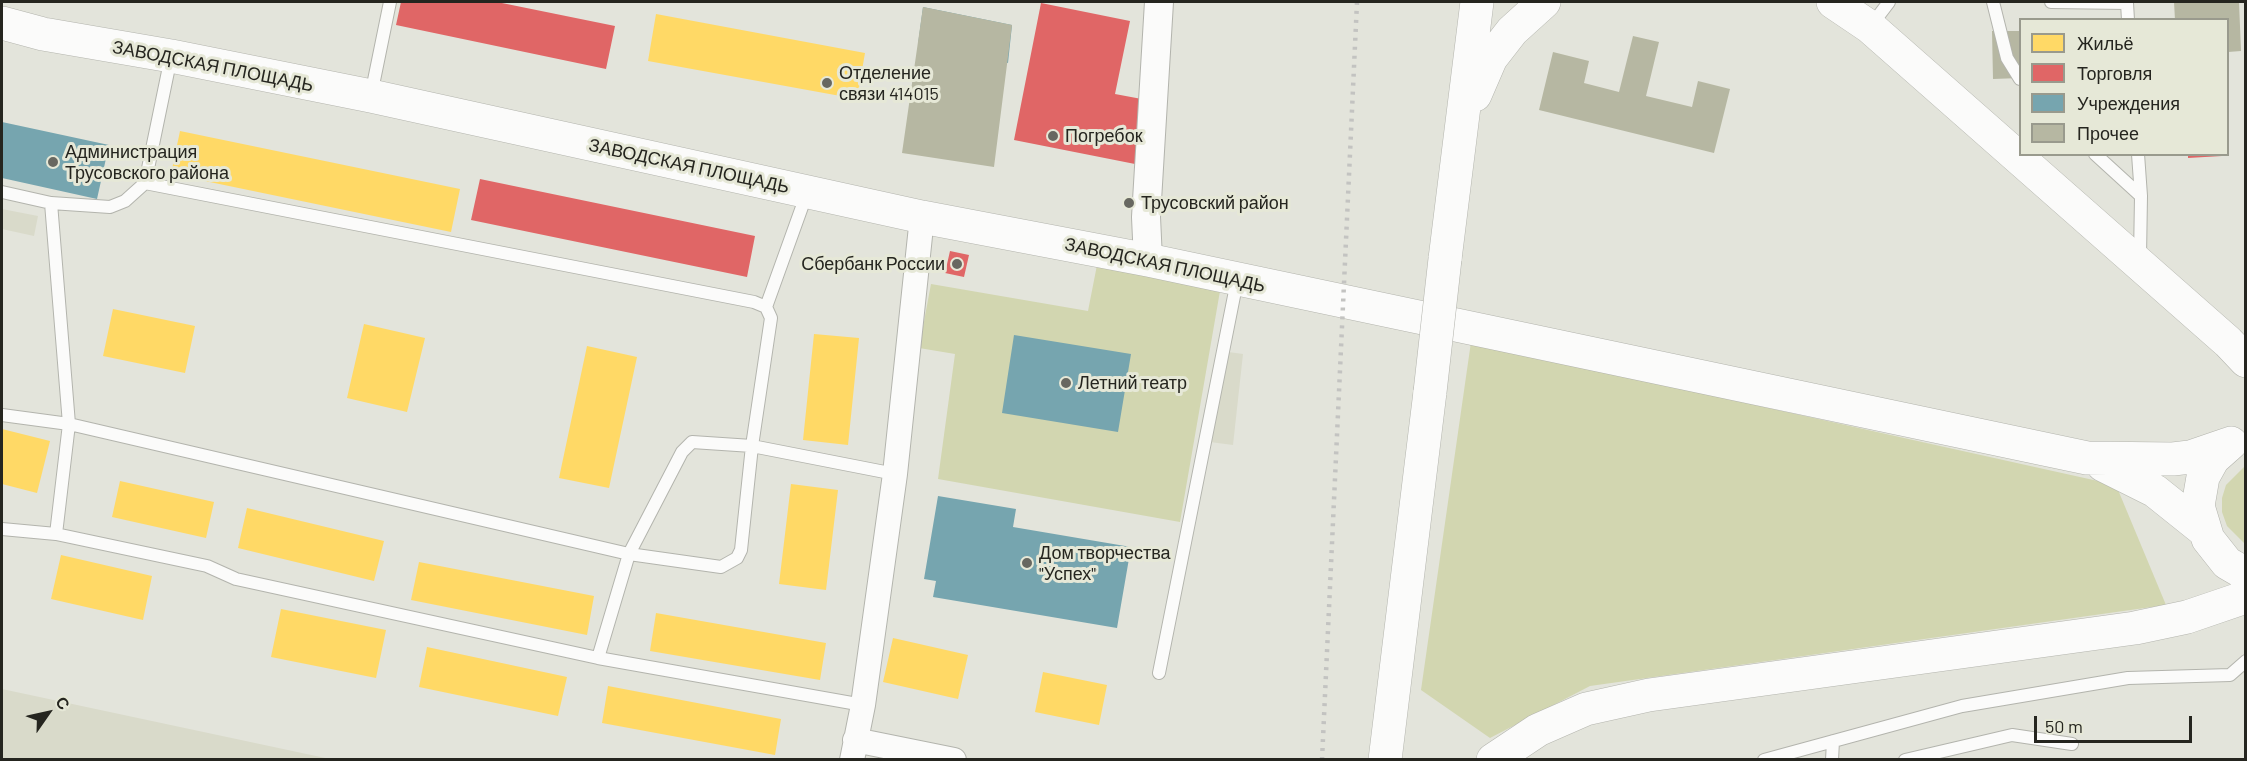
<!DOCTYPE html>
<meta charset="utf-8">
<style>
body{margin:0}
#map{position:relative;width:2247px;height:761px;overflow:hidden;background:#e3e4db;font-family:Barlow,sans-serif}
canvas{display:block}
.frame{position:absolute;inset:0;border:3px solid #25251f;pointer-events:none}
.legend{position:absolute;left:2019px;top:18px;width:210px;height:138px;box-sizing:border-box;background:#e6e8d7;border:2px solid #999a8d;margin:0;padding:8px 10px;list-style:none;font-size:18px;color:#25251f}
.legend li{display:flex;align-items:center;gap:12px;height:30px}
.legend b{width:30px;border:2px solid #999a8d}
.north{position:absolute;left:18px;top:683px;width:60px;height:60px;-webkit-text-stroke:4px #e6e8d7;paint-order:stroke;rotate:56deg;font-size:16px;font-weight:700;line-height:24px;text-align:center;color:#25251f}
.north::after{content:'';display:block;margin:auto;width:21px;height:27px;background:#25251f;clip-path:polygon(50% 0,100% 100%,50% 72%,0 100%)}
.scale{position:absolute;left:2034px;top:716px;width:158px;height:27px;box-sizing:border-box;border:3px solid #25251f;border-top:0;padding-left:8px;font-size:18px;line-height:21px;white-space:nowrap;color:#25251f;-webkit-text-stroke:4px #e6e8d7;paint-order:stroke}
</style>
<div id="map">
<canvas width="2247" height="761"></canvas>
<div class="frame"></div>
<ul class="legend">
<li><b style="height:16px;background:#ffd966"></b>Жильё</li>
<li><b style="height:16px;background:#e06666"></b>Торговля</li>
<li><b style="height:16px;background:#76a5af"></b>Учреждения</li>
<li><b style="height:16px;background:#b6b7a2"></b>Прочее</li>
</ul>
<div class="north">С</div>
<div class="scale">50 m</div>
</div>
<script>
const ctx = document.querySelector('canvas').getContext('2d');
ctx.lineJoin = 'round';
function paint(path, color) { ctx.fillStyle = color; ctx.fill(path, 'evenodd'); }
const poly = rows => new Path2D(rows.map(r => 'M' + r).join(''));
function strokePath(path, color, width, dash) { ctx.strokeStyle = color; ctx.lineWidth = width; ctx.lineCap = dash ? 'butt' : 'round'; ctx.setLineDash(dash || []); ctx.stroke(path); }
function label(font, color, halo, rows, align = 'center') {
  ctx.font = font + ' Barlow,sans-serif'; ctx.lineWidth = 6; ctx.setLineDash([]); ctx.textBaseline = 'middle'; ctx.strokeStyle = halo; ctx.fillStyle = color; for (const [text, x, y, turn = 0] of rows) {
    ctx.save(); ctx.translate(x, y); ctx.rotate((+turn || 0) * Math.PI / 180); ctx.textAlign = isNaN(turn) ? turn : align; if (halo) ctx.strokeText(text, 0, 0); ctx.fillText(text, 0, 0); ctx.restore();
  }
}
paint(poly([
 [2,209,38,216,34,236,2,229],
 [1221,351,1243,354,1233,445,1210,442],
 [2,689,330,759,2,759]
]), '#d9daca');
paint(poly([
 [1097,265,1220,291,1180,522,938,479,955,354,919,348,931,284,1088,311],
 [1471,342,2116,485,2166,605,1590,686,1490,738,1421,690],
 [2245,466,2245,544,2227,526,2222,512,2222,498,2226,485]
]), '#d2d6b0');
paint(poly([
 [656,14,865,53,857,99,648,61],
 [180,131,460,189,451,232,171,174],
 [113,309,195,326,185,373,103,356],
 [364,324,425,338,407,412,347,398],
 [814,334,859,338,848,445,803,440],
 [587,346,637,357,609,488,559,478],
 [2,429,50,441,37,493,2,484],
 [120,481,214,502,206,538,112,517],
 [791,484,838,490,826,590,779,584],
 [247,508,384,541,374,581,238,548],
 [61,555,152,576,143,620,51,599],
 [419,562,594,596,587,635,411,600],
 [281,609,386,630,376,678,271,657],
 [656,613,826,643,820,680,650,651],
 [893,638,968,655,958,699,883,682],
 [427,647,567,677,558,716,419,687],
 [1043,672,1107,685,1099,725,1035,712],
 [608,686,781,719,775,755,602,723]
]), '#ffd966');
paint(poly([
 [401,2,497,2,615,26,606,69,396,25],
 [1041,3,1130,21,1115,94,1147,100,1135,164,1014,140],
 [2188,154,2222,154,2222,156,2188,158],
 [480,179,755,236,747,277,471,220],
 [950,251,969,255,964,277,945,273]
]), '#e06666');
paint(poly([
 [923,7,1012,25,1008,63,918,44],
 [2,122,109,145,97,199,2,178],
 [1014,335,1131,354,1118,432,1002,413],
 [938,496,1016,509,1013,527,1131,547,1117,628,933,597,936,581,924,579]
]), '#76a5af');
paint(poly([
 [2174,2,2239,2,2241,51,2228,52,2228,20,2175,20],
 [923,7,1012,25,994,167,902,153],
 [1992,31,2020,31,2020,78,1993,79],
 [1633,36,1659,42,1646,96,1692,107,1698,81,1730,89,1714,153,1539,110,1553,52,1589,61,1584,83,1619,92]
]), '#b6b7a2');
const service = poly([
 [1993,2,2007,58,2020,79],
 [2051,2,2127,3,2128,20],
 [1870,27,1889,2],
 [371,95,390,2],
 [2095,154,2141,196],
 [2138,154,2141,196,2140,257],
 [2,192,51,203,110,207,125,201,145,183],
 [51,203,69,424,56,534],
 [766,307,807,193],
 [2,415,69,424,629,554,721,567,737,558,741,550,752,446,771,318,766,307,754,302,145,183,171,57],
 [2,529,56,534,207,566,236,579,598,658,863,705],
 [598,658,629,554,682,452,692,442,752,446,895,474],
 [1159,673,1237,281],
 [1764,760,1962,706,2128,678,2230,675,2246,661],
 [1832,760,1833,741],
 [1905,760,2012,735,2072,744]
]);
const minor = poly([
 [855,740,954,760],
 [852,760,863,705,895,474,922,217]
]);
const tertiary = poly([
 [1148,260,1146,217,1159,2]
]);
const primary = poly([
 [1833,2,1870,27,2228,342,2246,361],
 [2,23,43,34,171,56,371,96,922,217,1148,260,2087,458,2173,459,2190,457,2228,444],
 [1475,95,1491,58,1512,31,1544,2],
 [1445,259,1477,2],
 [2231,443,2213,459,2203,477,2198,506,2208,539,2227,563,2246,574],
 [2103,465,2155,491,2205,531],
 [1385,760,1430,392],
 [1493,760,1538,730,1586,709,1649,695,2135,628,2187,617,2246,597]
]);
strokePath(service, '#b3b4ad', 14);
strokePath(minor, '#b3b4ad', 26);
strokePath(tertiary, '#b3b4ad', 30);
strokePath(primary, '#b3b4ad', 34);
strokePath(service, '#fbfbfa', 12);
strokePath(minor, '#fbfbfa', 24);
strokePath(tertiary, '#fbfbfa', 28);
strokePath(primary, '#fbfbfa', 33);
strokePath(poly([
 [1322,760,1357,2]
]), '#c3c3c1', 4.5, [3, 6]);
const primaryBridge = poly([
 [1430,392,1445,259]
]);
strokePath(primaryBridge, '#b3b4ad', 34, []);
strokePath(primaryBridge, '#fbfbfa', 33);
for (const [x, y, r, color] of [
 [827,83,6,"#686861"],
 [1053,136,6,"#686861"],
 [53,162,6,"#686861"],
 [1129,203,6,"#686861"],
 [957,264,6,"#686861"],
 [1066,383,6,"#686861"],
 [1027,563,6,"#686861"]
]) { const dot = new Path2D(); dot.arc(x, y, r, 0, 2 * Math.PI); ctx.fillStyle = color; ctx.fill(dot); strokePath(dot, '#e6e8d7', 2); }
label('18px', '#25251f', '#e6e8d7', [
 ["ЗАВОДСКАЯ ПЛОЩАДЬ",213,66,11],
 ["ЗАВОДСКАЯ ПЛОЩАДЬ",689,166,12],
 ["ЗАВОДСКАЯ ПЛОЩАДЬ",1165,265,12]
]);
label('18px', '#25251f', '#e6e8d7', [
 ["Отделение",839,73],
 ["связи 414015",839,94],
 ["Погребок",1065,136],
 ["Администрация",65,152],
 ["Трусовского района",65,173],
 ["Трусовский район",1141,203],
 ["Сбербанк России",945,264,"right"],
 ["Летний театр",1078,383],
 ["Дом творчества",1039,553],
 ["\"Успех\"",1039,574]
], 'left');
</script>
